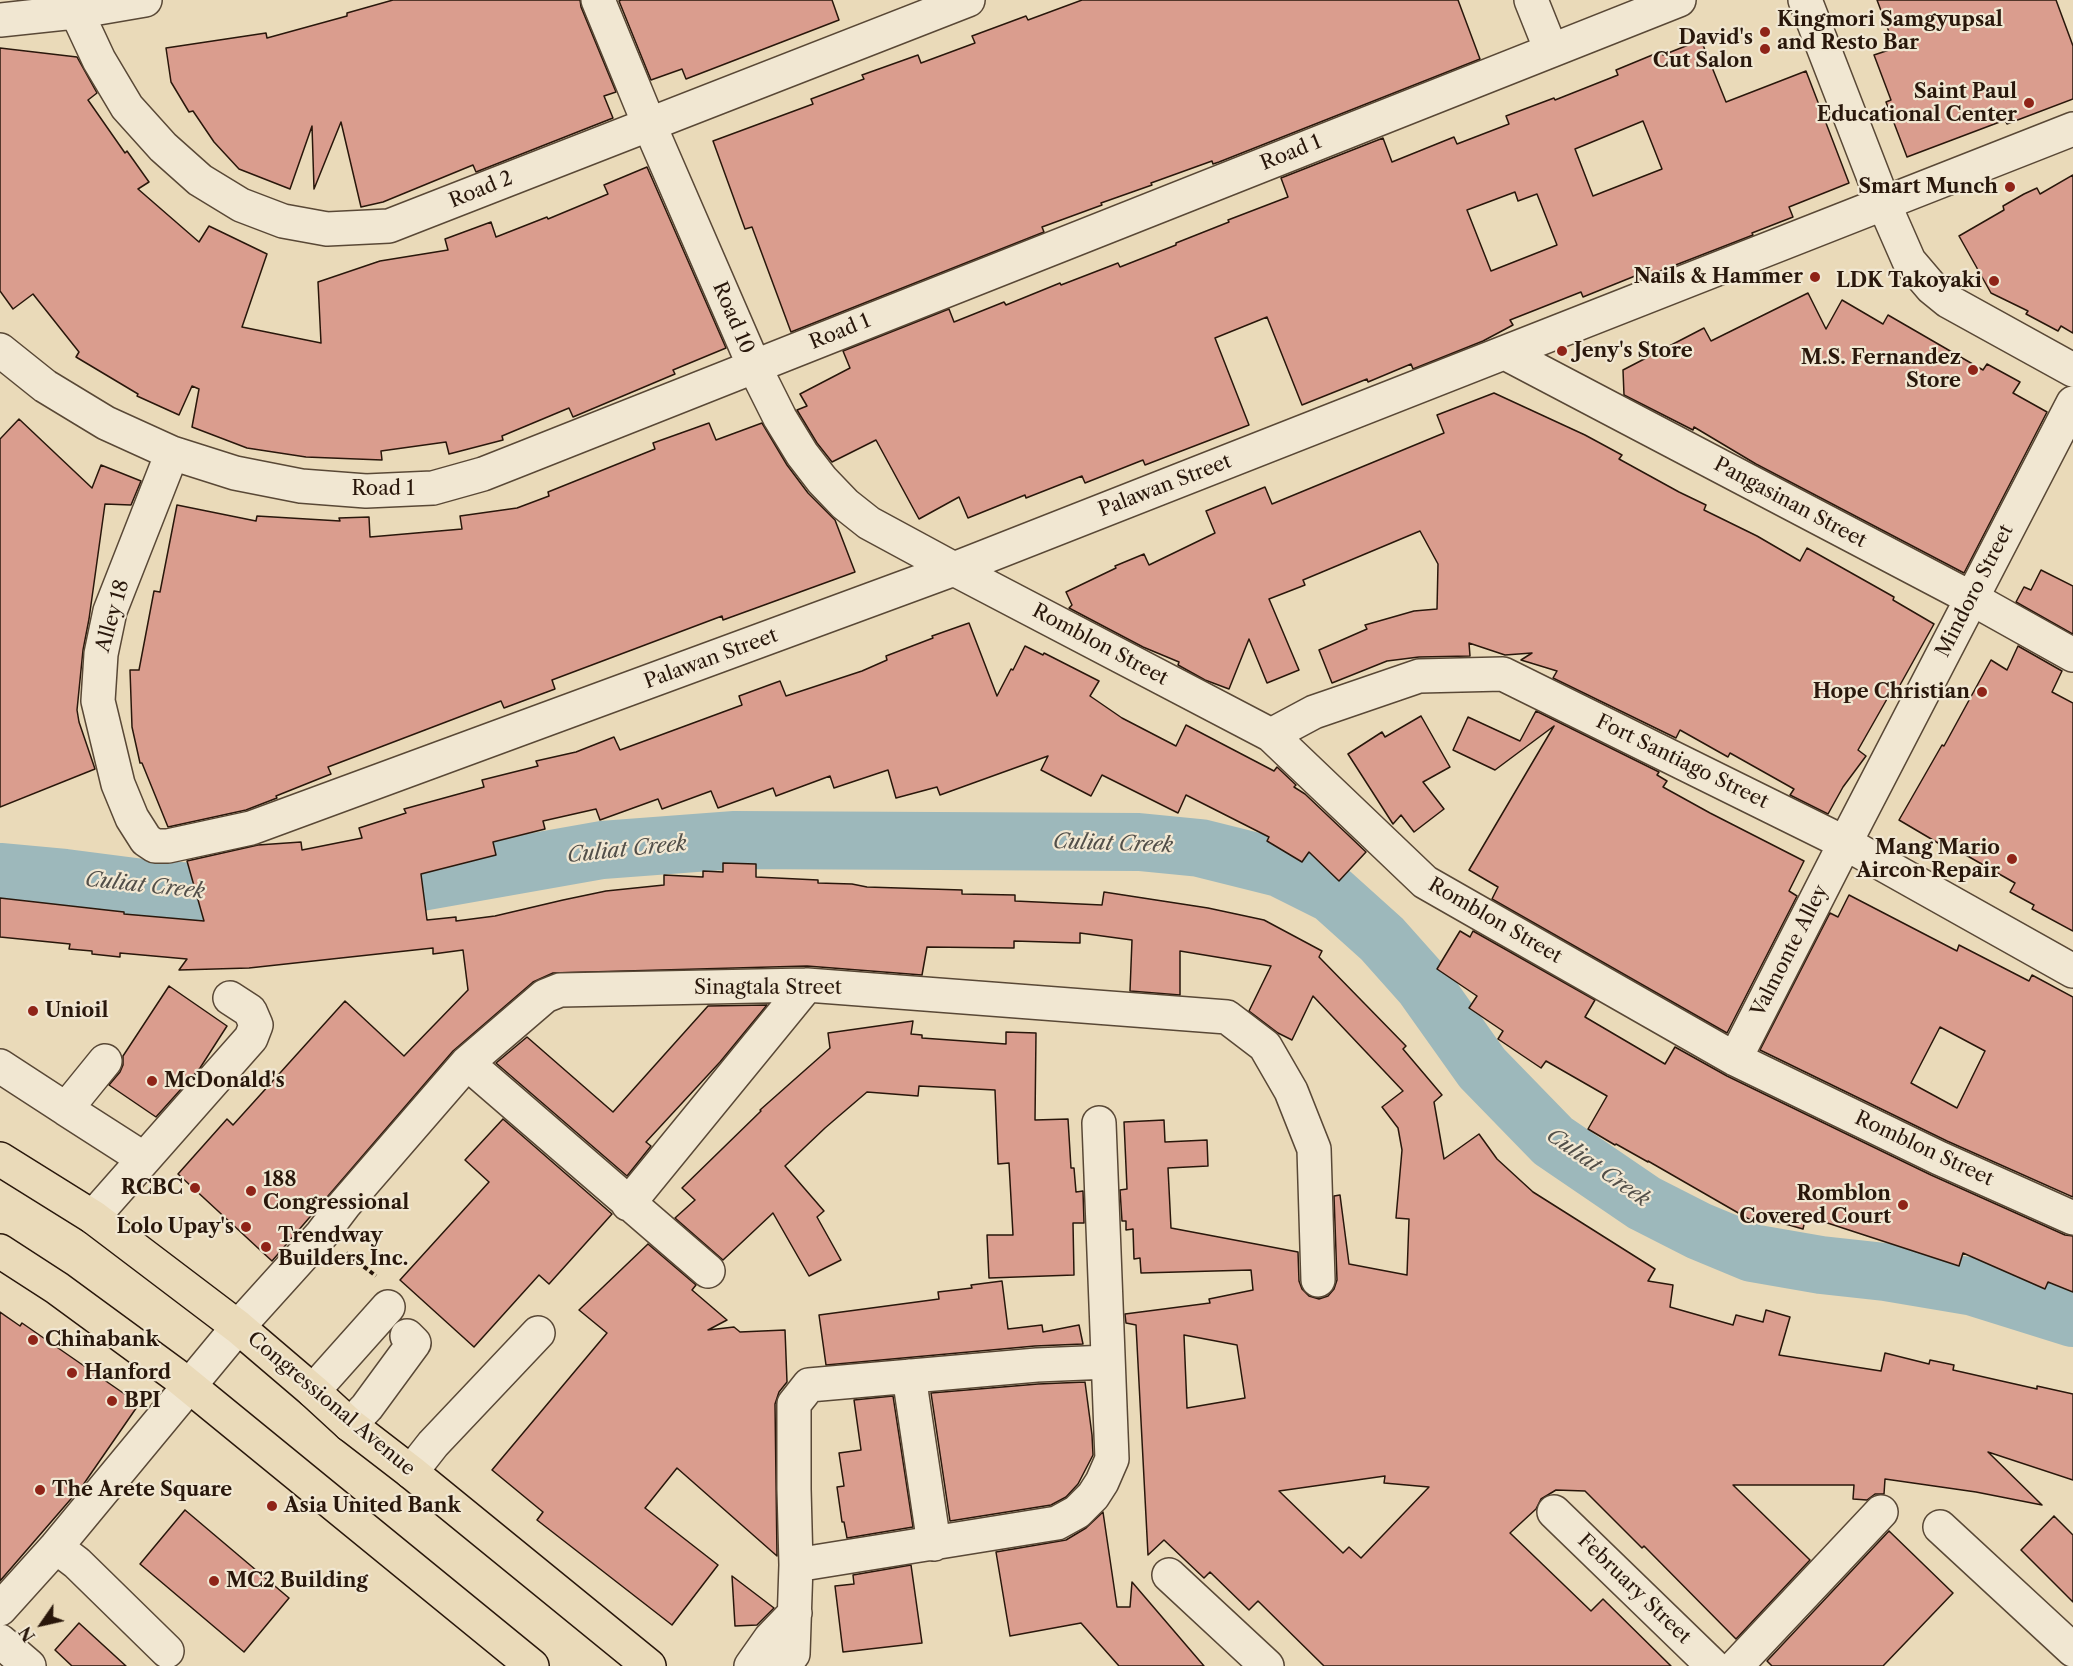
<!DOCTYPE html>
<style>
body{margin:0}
#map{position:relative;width:2073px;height:1666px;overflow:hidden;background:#eadab9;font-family:"Libre Caslon Text",serif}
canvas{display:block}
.north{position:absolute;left:12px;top:1594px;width:60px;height:60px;-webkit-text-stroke:4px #f1e7d2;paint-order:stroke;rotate:236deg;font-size:16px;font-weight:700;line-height:24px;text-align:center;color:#29170b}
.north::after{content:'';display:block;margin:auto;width:21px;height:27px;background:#29170b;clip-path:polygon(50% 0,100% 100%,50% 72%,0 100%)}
</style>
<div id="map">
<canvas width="2073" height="1666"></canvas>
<div class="north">N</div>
</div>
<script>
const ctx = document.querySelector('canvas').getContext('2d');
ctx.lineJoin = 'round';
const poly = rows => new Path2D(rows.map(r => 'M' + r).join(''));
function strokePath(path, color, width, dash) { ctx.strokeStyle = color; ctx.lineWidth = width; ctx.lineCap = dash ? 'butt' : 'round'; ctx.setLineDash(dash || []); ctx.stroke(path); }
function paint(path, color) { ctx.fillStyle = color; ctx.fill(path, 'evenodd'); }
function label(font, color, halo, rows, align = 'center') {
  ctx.font = font + ' "Libre Caslon Text",serif'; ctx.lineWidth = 4.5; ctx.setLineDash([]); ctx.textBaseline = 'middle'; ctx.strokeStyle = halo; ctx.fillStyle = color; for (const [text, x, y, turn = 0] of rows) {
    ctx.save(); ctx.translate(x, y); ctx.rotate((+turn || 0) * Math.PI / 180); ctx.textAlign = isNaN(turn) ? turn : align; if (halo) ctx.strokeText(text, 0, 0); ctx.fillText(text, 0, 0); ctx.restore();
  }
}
strokePath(poly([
 [0,872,65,878,150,889,222,894,393,887,602,850,735,840,1139,842,1200,848,1280,868,1332,894,1382,939,1423,985,1482,1068,1553,1141,1644,1203,1699,1231,1752,1253,1821,1265,1885,1272,1974,1287,2073,1318]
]), '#9db8bb', 58);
const building = poly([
 [393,0,580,0,581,7,616,92,604,96,613,118,476,172,473,165,383,202,361,207,341,122,314,189,312,126,290,189,239,169,214,142,193,111,189,112,171,82,166,48,266,33,267,38,347,16,347,13,393,0],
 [621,0,832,0,839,20,686,79,682,69,651,80,619,1,621,0],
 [1082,0,1458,0,1480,59,1219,162,1213,164,1212,161,1151,183,1152,185,1101,203,1102,205,1042,227,1044,232,791,332,752,227,745,229,713,141,813,104,811,99,864,79,862,75,918,55,921,63,975,43,972,36,1026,16,1028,20,1082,0],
 [1877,0,2056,0,2073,46,2073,99,2007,124,2005,120,1907,157,1886,102,1891,100,1874,55,1895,48,1877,0],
 [1701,40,1726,102,1806,71,1849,183,1789,207,1793,217,1752,233,1753,235,1637,280,1635,276,1583,297,1581,292,1510,320,1513,325,1483,341,1413,369,1411,364,1368,382,1367,379,1302,405,1267,317,1215,338,1249,425,1145,465,1143,460,1085,483,1082,476,1026,498,1025,495,968,518,959,497,919,519,876,440,832,462,817,443,797,410,807,406,800,394,850,368,843,351,949,309,954,322,1004,302,1006,305,1060,283,1061,285,1118,263,1120,267,1176,245,1176,243,1229,222,1228,220,1288,197,1281,178,1383,138,1392,162,1454,137,1457,144,1509,124,1506,116,1554,98,1555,100,1618,75,1616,70,1662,51,1663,55,1701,40],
 [1643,121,1662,169,1593,196,1575,149,1643,121],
 [1515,192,1518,201,1537,194,1557,245,1491,271,1467,210,1515,192],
 [0,48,77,57,97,93,88,100,125,153,127,151,149,182,138,189,199,242,209,226,267,254,242,327,321,343,318,282,380,261,448,250,445,239,491,222,496,237,547,217,548,219,608,194,604,185,647,167,726,348,673,370,675,374,573,417,569,408,502,436,503,440,449,454,446,442,381,451,382,460,306,457,247,448,192,427,199,389,192,386,179,415,137,396,138,394,76,357,79,352,33,294,13,309,0,291,0,48],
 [2073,175,2073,333,2061,326,2058,331,2026,314,2028,311,1991,293,1959,236,2004,210,2003,206,2024,194,2037,188,2040,194,2073,175],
 [1808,293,1826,329,1842,300,1883,324,1888,315,1983,370,1987,364,2020,382,2013,393,2047,412,1964,573,1756,464,1694,427,1693,430,1624,395,1623,370,1704,328,1711,341,1808,293],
 [1494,393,1585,435,1622,455,1619,459,1679,492,1706,505,1704,510,1757,536,1800,561,1807,548,1894,597,1893,600,1934,624,1895,694,1891,692,1858,750,1866,756,1843,787,1828,814,1790,795,1794,789,1730,753,1728,757,1680,730,1676,738,1553,678,1557,671,1521,660,1532,653,1505,655,1469,643,1470,656,1419,657,1387,661,1332,683,1319,650,1367,629,1365,625,1414,611,1437,609,1438,564,1420,531,1303,580,1305,585,1269,599,1299,670,1267,683,1249,639,1229,689,1205,680,1178,665,1179,662,1143,647,1069,608,1072,605,1066,592,1116,568,1115,566,1144,554,1149,565,1215,533,1206,511,1265,487,1272,504,1444,433,1437,415,1494,393],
 [19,419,92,488,101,465,141,481,131,505,105,504,89,619,83,650,77,710,79,722,95,769,0,807,0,439,19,419],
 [709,423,716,440,762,423,787,465,808,493,835,520,855,572,723,620,722,616,552,680,555,689,504,708,501,701,328,767,331,774,276,796,277,798,246,810,168,827,142,763,140,763,132,727,130,670,139,670,154,591,160,592,177,505,256,521,257,516,340,521,339,518,369,517,370,537,462,529,460,516,517,508,549,496,548,492,655,449,653,443,709,423],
 [2041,570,2073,586,2073,634,2016,602,2024,587,2031,590,2041,570],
 [969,623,997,696,1011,669,1013,670,1025,646,1043,655,1044,653,1099,681,1090,696,1122,718,1176,746,1186,725,1274,771,1277,767,1296,785,1294,787,1305,794,1366,852,1339,881,1309,852,1302,862,1267,841,1269,837,1186,795,1178,813,1102,775,1091,796,1041,770,1048,756,940,795,937,787,896,798,888,770,834,788,830,776,776,796,773,788,718,808,711,791,662,809,658,799,600,820,596,809,543,821,545,829,493,842,496,855,421,874,427,920,456,917,456,921,495,916,563,900,606,891,664,885,664,875,703,877,703,871,723,872,723,863,756,864,756,877,818,880,818,883,852,884,867,887,962,890,962,894,1015,895,1015,901,1102,905,1104,892,1208,908,1264,920,1322,951,1319,957,1406,1046,1403,1049,1442,1095,1434,1102,1444,1159,1479,1134,1497,1159,1533,1192,1655,1269,1648,1281,1673,1285,1670,1307,1733,1325,1736,1315,1763,1322,1766,1310,1790,1317,1779,1355,1881,1371,1885,1353,1929,1364,1930,1360,1954,1365,1953,1370,2037,1389,2037,1386,2073,1394,2073,1480,1988,1452,2042,1505,1976,1492,1885,1479,1884,1494,1875,1494,1867,1500,1853,1499,1854,1485,1733,1485,1810,1560,1736,1639,1644,1546,1642,1548,1585,1491,1556,1490,1541,1499,1536,1509,1510,1533,1591,1611,1603,1599,1671,1666,1324,1666,1258,1601,1249,1610,1210,1572,1204,1578,1164,1540,1148,1555,1136,1325,1126,1323,1125,1314,1210,1303,1209,1299,1253,1290,1251,1270,1141,1273,1140,1258,1134,1259,1133,1229,1126,1230,1126,1221,1122,1221,1120,1190,1127,1189,1124,1122,1164,1120,1165,1142,1207,1140,1208,1166,1168,1168,1171,1228,1298,1252,1299,1281,1302,1289,1309,1296,1319,1299,1328,1296,1334,1289,1337,1280,1334,1196,1340,1195,1349,1264,1407,1275,1409,1219,1396,1218,1402,1150,1398,1128,1382,1107,1403,1091,1313,996,1292,1040,1278,1033,1249,1011,1271,966,1180,951,1180,995,1130,991,1132,940,1080,933,1080,943,1014,941,1014,948,927,947,922,975,807,966,553,973,533,982,453,1051,272,1261,178,1174,227,1119,233,1125,345,1001,404,1056,468,990,463,950,433,954,433,948,249,968,179,970,187,959,120,953,120,957,92,954,92,951,69,949,70,944,0,937,0,898,124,912,124,914,204,921,187,861,258,845,301,842,302,850,362,838,359,828,406,813,404,809,484,787,482,780,538,766,536,761,576,752,614,737,620,750,742,705,739,696,780,681,786,696,862,671,887,660,886,656,933,638,932,636,969,623],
 [1184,1335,1237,1345,1245,1398,1187,1408,1184,1335],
 [1385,1476,1384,1483,1429,1487,1361,1558,1349,1547,1343,1553,1279,1491,1385,1476],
 [2018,646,2062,671,2052,692,2073,703,2073,931,2032,909,2034,905,2010,892,2015,883,1957,850,1955,853,1899,820,1942,745,1944,746,1991,660,2007,670,2018,646],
 [1536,711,1659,772,1657,775,1667,781,1663,787,1710,813,1804,861,1789,891,1797,896,1727,1033,1492,899,1498,887,1469,870,1554,726,1495,770,1453,750,1468,717,1520,741,1536,711],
 [1421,716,1450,767,1423,782,1444,809,1414,832,1401,815,1393,824,1348,754,1382,732,1385,737,1421,716],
 [1849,895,1957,951,1959,945,2029,981,2032,975,2073,997,2073,1197,1947,1141,1760,1050,1830,913,1838,917,1849,895],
 [1940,1027,1985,1051,1957,1108,1911,1083,1940,1027],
 [1460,931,1470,937,1473,931,1595,1000,1585,1017,1665,1064,1675,1047,1727,1076,1931,1175,2065,1235,2073,1236,2073,1292,2048,1282,2045,1289,1963,1253,1959,1266,1806,1216,1803,1229,1757,1216,1754,1222,1648,1161,1648,1162,1616,1144,1615,1145,1588,1129,1607,1096,1546,1061,1541,1068,1498,1039,1503,1031,1469,1008,1477,996,1437,969,1460,931],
 [169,986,227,1026,200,1068,156,1117,109,1085,120,1072,123,1065,123,1056,169,986],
 [767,1005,720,1062,646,1142,651,1146,627,1176,496,1063,527,1037,613,1112,708,1006,767,1005],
 [913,1021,911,1034,922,1035,922,1038,1006,1044,1006,1032,1036,1033,1035,1120,1068,1119,1071,1168,1074,1168,1076,1192,1083,1191,1084,1223,1073,1223,1074,1275,989,1278,987,1235,1013,1235,1009,1163,998,1164,995,1090,919,1086,918,1096,867,1092,825,1128,785,1166,824,1211,817,1217,841,1260,809,1276,773,1213,723,1260,675,1218,695,1200,682,1188,761,1111,760,1110,830,1048,828,1033,913,1021],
 [503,1119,612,1214,549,1284,539,1275,474,1347,400,1280,489,1182,465,1160,503,1119],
 [648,1244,696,1285,692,1290,727,1320,708,1330,734,1327,740,1332,785,1330,787,1382,779,1392,775,1404,777,1556,677,1468,645,1508,718,1565,672,1625,537,1520,543,1512,492,1470,607,1333,579,1310,648,1244],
 [1002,1281,1008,1329,1042,1325,1043,1332,1079,1325,1083,1344,1035,1346,826,1365,819,1315,939,1299,938,1292,972,1288,971,1285,1002,1281],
 [0,1312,20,1326,22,1323,139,1404,83,1485,0,1581,0,1312],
 [1085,1382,1092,1435,1093,1455,1078,1484,1066,1497,1051,1505,950,1521,931,1393,1038,1384,1085,1382],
 [893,1396,913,1527,847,1538,844,1522,842,1522,837,1487,844,1486,839,1453,861,1450,854,1400,893,1396],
 [185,1510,289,1598,244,1652,140,1564,185,1510],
 [1103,1512,1117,1607,1130,1607,1132,1582,1204,1666,1119,1666,1081,1623,1010,1636,996,1552,1066,1540,1086,1528,1103,1512],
 [2054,1516,2073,1535,2073,1602,2021,1550,2054,1516],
 [1889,1531,1953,1593,1883,1666,1772,1666,1767,1661,1889,1531],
 [911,1565,922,1643,843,1652,835,1586,854,1584,853,1575,911,1565],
 [732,1576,774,1608,757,1625,735,1626,732,1576],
 [79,1623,126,1666,72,1666,55,1650,79,1623]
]);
paint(building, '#da9d8e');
strokePath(building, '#29170b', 1.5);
const minor = poly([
 [71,0,99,60,127,107,163,147,200,180,241,205,283,221,327,229,389,226,968,0],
 [598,0,649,124,754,366,780,418,802,454,822,480,845,504,869,523,954,569,1271,735,1425,882,1735,1059,1939,1158,2073,1218],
 [1531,0,1551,50],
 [1805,0,1884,204,1909,261,1932,288,1948,301,2073,370],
 [0,20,75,12,145,0],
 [0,350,45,386,106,423,172,453,235,473,301,486,366,491,433,488,483,474,516,461,1679,0],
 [1505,353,1971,598,2073,655],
 [172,453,110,611,101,654,98,701,118,784,132,818,146,840,155,846,168,846,251,828,954,569,2073,129],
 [1271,735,1314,712,1419,676,1503,674,1845,843,2073,971],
 [1735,1059,1845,843,2073,403],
 [467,1063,708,1271],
 [0,1066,66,1109,105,1061],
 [66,1109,144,1159],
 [628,1204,807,985],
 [93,1217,251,1038,256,1025,250,1011,230,998],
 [909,1376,934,1544],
 [313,1391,388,1307],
 [350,1425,367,1407,414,1343,407,1336],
 [411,1472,433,1444,538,1333],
 [1554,1512,1713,1666],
 [1940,1527,2073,1650],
 [56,1547,77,1563,167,1651],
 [796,1565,1057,1523,1077,1512,1093,1496,1102,1482,1112,1459,1099,1123],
 [1169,1575,1267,1666],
 [0,1609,56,1547,238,1327,322,1234,344,1205,467,1063,545,996,560,990,807,985,1227,1017,1265,1046,1291,1091,1314,1149,1318,1280],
 [0,1641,29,1666],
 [751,1666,770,1639,795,1613],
 [783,1666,793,1654,796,1565,794,1489,794,1404,809,1385,1037,1365,1108,1362],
 [1736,1666,1881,1512]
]);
const major = poly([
 [0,1159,93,1217,238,1327,313,1391,350,1425,411,1472,649,1666],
 [0,1251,57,1288,177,1376,532,1666]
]);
strokePath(minor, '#594836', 36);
strokePath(major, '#29170b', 36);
strokePath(poly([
 [346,1253,376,1276]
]), '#29170b', 4, [4.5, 3]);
strokePath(minor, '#f1e7d2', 33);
strokePath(major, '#eadab9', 33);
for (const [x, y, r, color] of [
 [1765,32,6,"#8f2418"],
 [1765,49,6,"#8f2418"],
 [2029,103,6,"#8f2418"],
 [2010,187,6,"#8f2418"],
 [1815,277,6,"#8f2418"],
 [1994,281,6,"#8f2418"],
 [1562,351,6,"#8f2418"],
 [1973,370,6,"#8f2418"],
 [1982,692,6,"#8f2418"],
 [2012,859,6,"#8f2418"],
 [33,1011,6,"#8f2418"],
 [152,1081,6,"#8f2418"],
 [195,1188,6,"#8f2418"],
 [251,1191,6,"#8f2418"],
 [1903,1205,6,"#8f2418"],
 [246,1227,6,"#8f2418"],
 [266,1247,6,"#8f2418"],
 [33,1340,6,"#8f2418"],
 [72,1373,6,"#8f2418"],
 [112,1401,6,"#8f2418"],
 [40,1490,6,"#8f2418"],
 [272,1506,6,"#8f2418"],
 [214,1581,6,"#8f2418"]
]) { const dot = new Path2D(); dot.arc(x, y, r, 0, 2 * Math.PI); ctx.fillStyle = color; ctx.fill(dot); strokePath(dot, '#f1e7d2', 2); }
label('bold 20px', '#29170b', '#f1e7d2', [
 ["Kingmori Samgyupsal",1777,20],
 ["and Resto Bar",1777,43],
 ["David's",1753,38,"right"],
 ["Cut Salon",1753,61,"right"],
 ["Saint Paul",2017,92,"right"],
 ["Educational Center",2017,115,"right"],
 ["Smart Munch",1998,187,"right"],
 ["Nails & Hammer",1803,277,"right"],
 ["LDK Takoyaki",1982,281,"right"],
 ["Jeny's Store",1574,351],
 ["M.S. Fernandez",1961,358,"right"],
 ["Store",1961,381,"right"],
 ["Hope Christian",1970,692,"right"],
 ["Mang Mario",2000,848,"right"],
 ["Aircon Repair",2000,871,"right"],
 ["Unioil",45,1011],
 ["McDonald's",164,1081],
 ["188",263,1180],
 ["Congressional",263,1203],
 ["RCBC",183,1188,"right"],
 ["Romblon",1891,1194,"right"],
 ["Covered Court",1891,1217,"right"],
 ["Lolo Upay's",234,1227,"right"],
 ["Trendway",278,1236],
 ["Builders Inc.",278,1259],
 ["Chinabank",45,1340],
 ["Hanford",84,1373],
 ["BPI",124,1401],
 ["The Arete Square",52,1490],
 ["Asia United Bank",284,1506],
 ["MC2 Building",226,1581]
], 'left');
label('20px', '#29170b', '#f1e7d2', [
 ["Road 1",1291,153,-22],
 ["Road 2",481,190,-22],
 ["Road 10",733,318,67],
 ["Road 1",840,332,-22],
 ["Palawan Street",1165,486,-21],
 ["Road 1",383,489],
 ["Pangasinan Street",1790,503,28],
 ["Mindoro Street",1975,591,-63],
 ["Alley 18",113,616,-74],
 ["Romblon Street",1100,645,28],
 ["Palawan Street",711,659,-20],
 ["Fort Santiago Street",1682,762,26],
 ["Romblon Street",1495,921,30],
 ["Valmonte Alley",1790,951,-63],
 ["Sinagtala Street",768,988],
 ["Romblon Street",1924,1149,25],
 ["Congressional Avenue",331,1404,40],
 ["February Street",1634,1589,44]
]);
label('italic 21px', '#524f49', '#f1e7d2', [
 ["Culiat Creek",1113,844,2],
 ["Culiat Creek",627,850,-6],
 ["Culiat Creek",145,886,6],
 ["Culiat Creek",1598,1168,35]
]);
</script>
